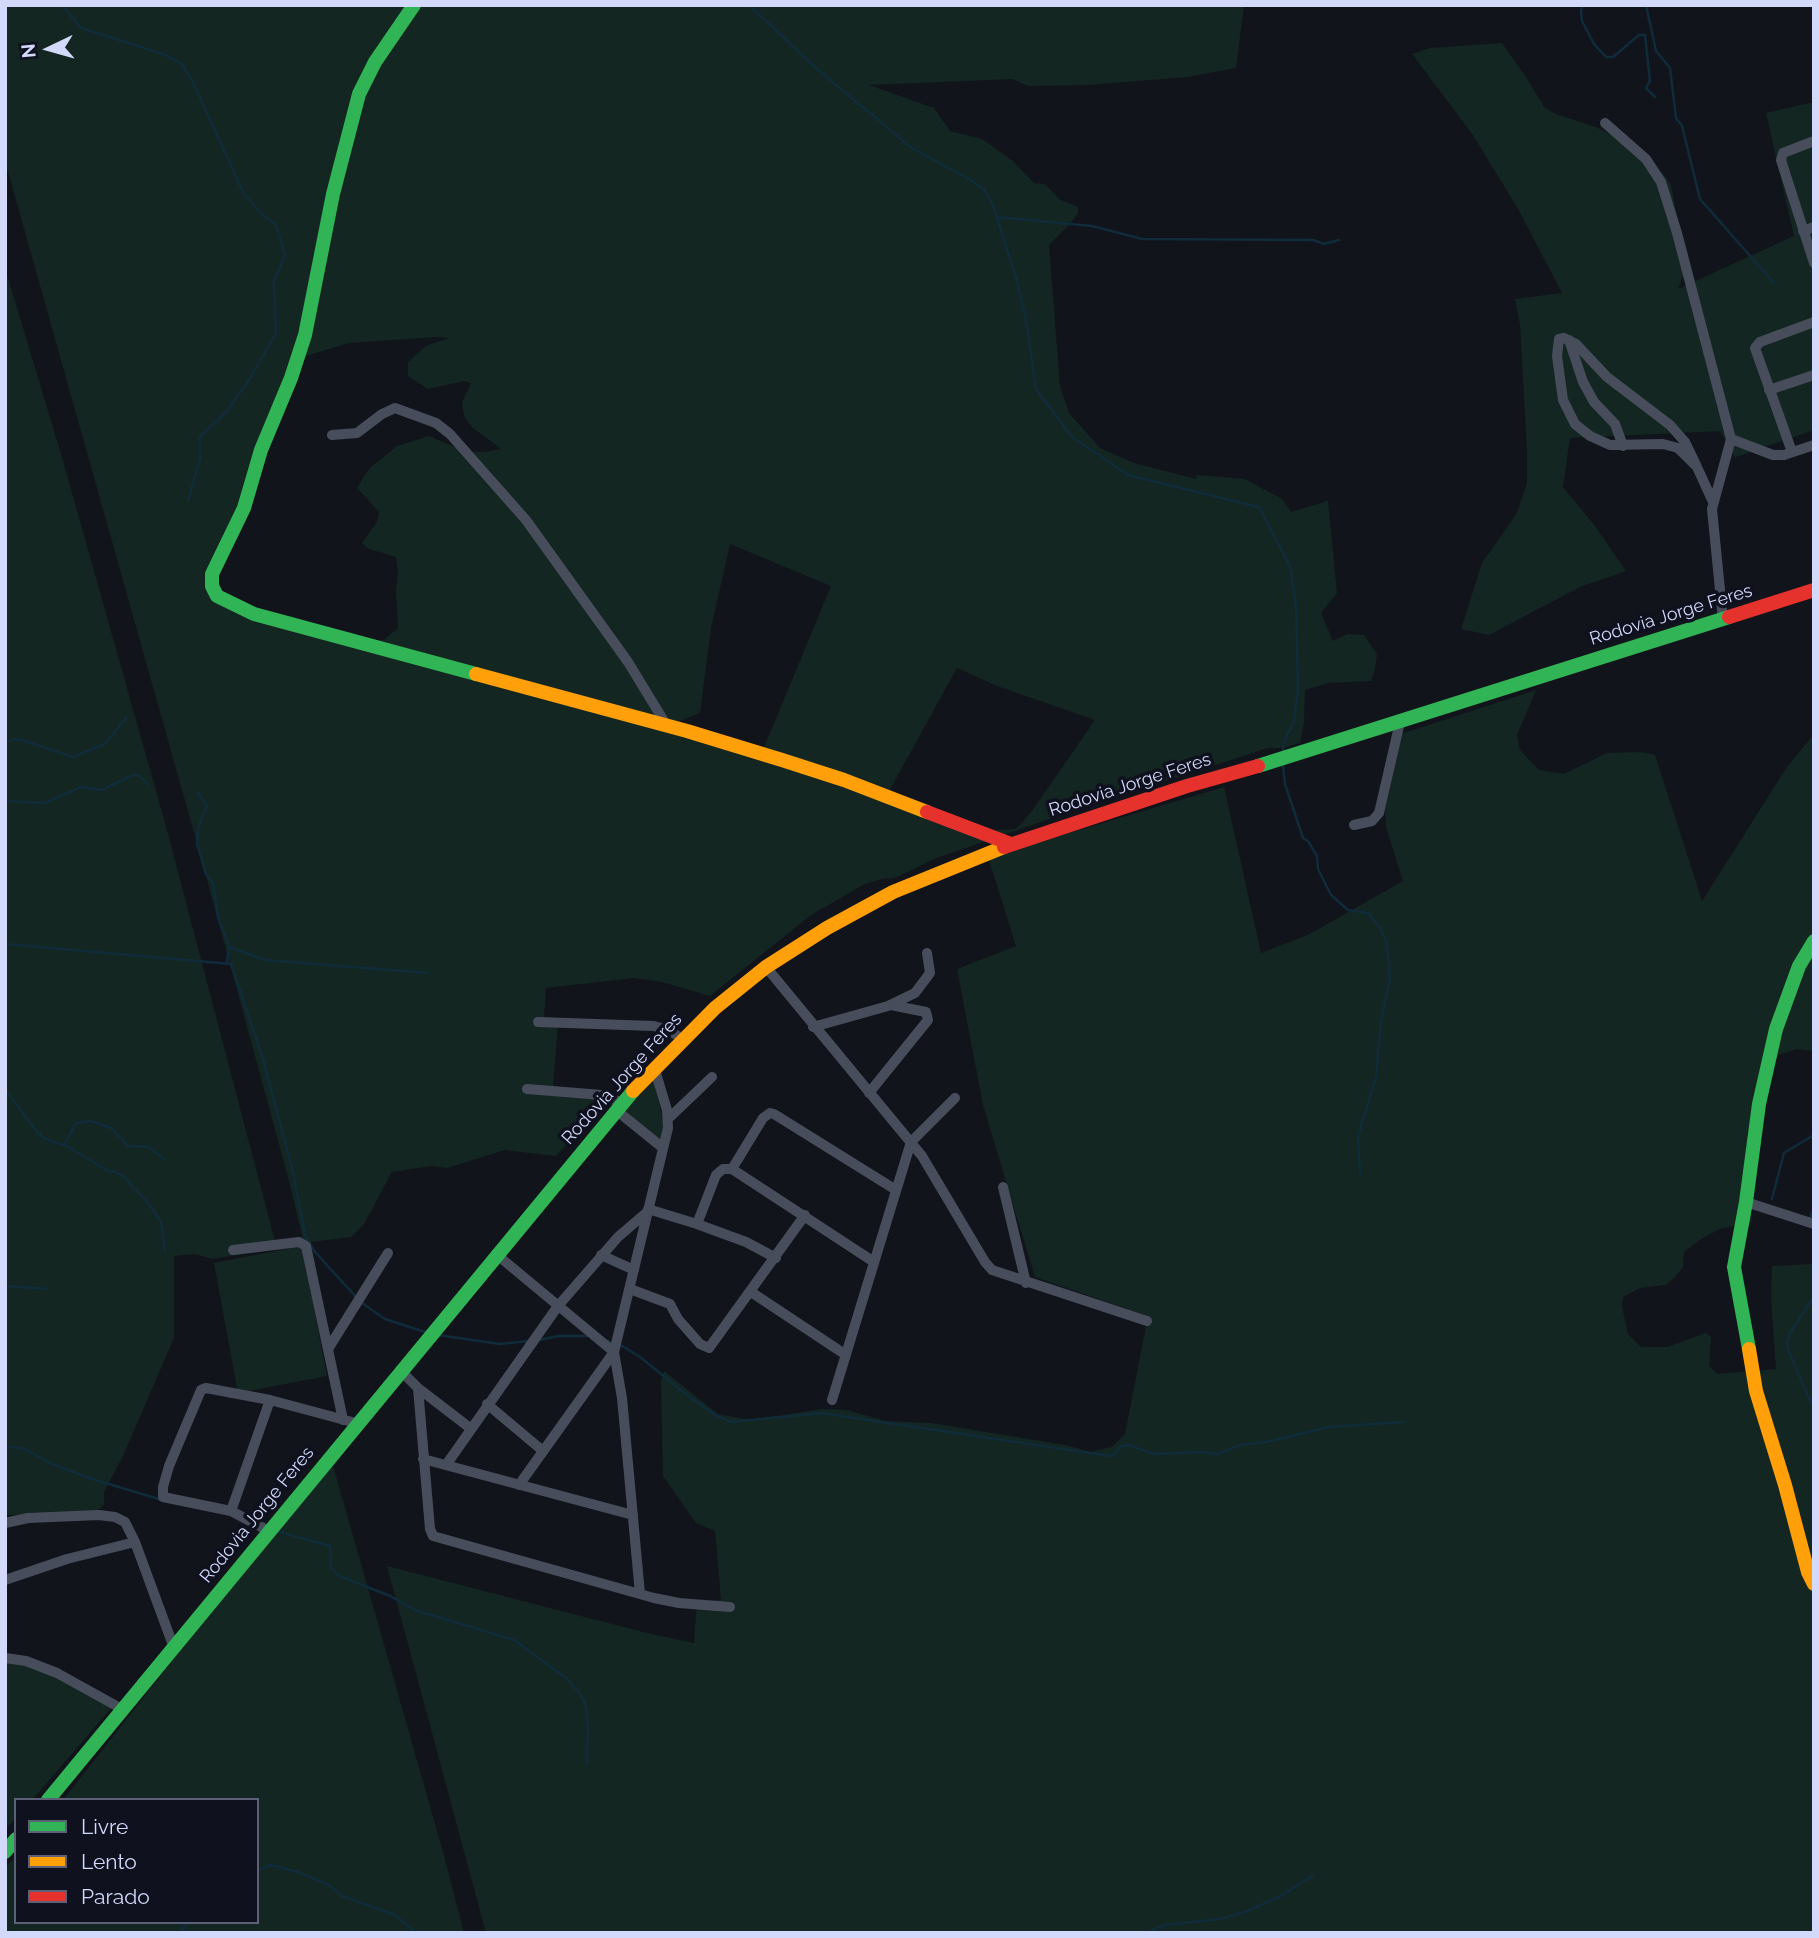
<!DOCTYPE html>
<style>
body{margin:0}
#map{position:relative;width:1819px;height:1938px;overflow:hidden;background:#12141c;font-family:Raleway,sans-serif}
canvas{display:block}
.frame{position:absolute;inset:0;border:7px solid #d2d9fa;pointer-events:none}
.legend{position:absolute;left:14px;top:1798px;width:245px;height:126px;box-sizing:border-box;background:#0f111f;border:2px solid #5d6177;margin:0;padding:9px 12px;list-style:none;font-size:21px;color:#d2d9fa}
.legend li{display:flex;align-items:center;gap:14px;height:35px}
.legend b{width:35px;border:2px solid #5d6177}
.north{position:absolute;left:14px;top:14px;width:70px;height:70px;-webkit-text-stroke:5px #0f111f;paint-order:stroke;rotate:265deg;font-size:19px;font-weight:700;line-height:28px;text-align:center;color:#d2d9fa}
.north::after{content:'';display:block;margin:auto;width:24px;height:32px;background:#d2d9fa;clip-path:polygon(50% 0,100% 100%,50% 72%,0 100%)}
</style>
<div id="map">
<canvas width="1819" height="1938"></canvas>
<div class="frame"></div>
<ul class="legend">
<li><b style="height:9px;background:#30b455"></b>Livre</li>
<li><b style="height:9px;background:#ff9f0a"></b>Lento</li>
<li><b style="height:9px;background:#e5322d"></b>Parado</li>
</ul>
<div class="north">N</div>
</div>
<script>
const ctx = document.querySelector('canvas').getContext('2d');
ctx.lineJoin = 'round';
function paint(path, color) { ctx.fillStyle = color; ctx.fill(path, 'evenodd'); }
const poly = rows => new Path2D(rows.map(r => 'M' + r).join(''));
function strokePath(path, color, width, dash) { ctx.strokeStyle = color; ctx.lineWidth = width; ctx.lineCap = dash ? 'butt' : 'round'; ctx.setLineDash(dash || []); ctx.stroke(path); }
function label(font, color, halo, rows, align = 'center') {
  ctx.font = font + ' Raleway,sans-serif'; ctx.lineWidth = 7; ctx.setLineDash([]); ctx.textBaseline = 'middle'; ctx.strokeStyle = halo; ctx.fillStyle = color; for (const [text, x, y, turn = 0] of rows) {
    ctx.save(); ctx.translate(x, y); ctx.rotate((+turn || 0) * Math.PI / 180); ctx.textAlign = isNaN(turn) ? turn : align; if (halo) ctx.strokeText(text, 0, 0); ctx.fillText(text, 0, 0); ctx.restore();
  }
}
paint(poly([
 [5,5,1244,5,1236,68,1188,77,1088,85,1028,86,1012,79,869,85,934,108,950,131,982,139,1013,161,1034,183,1045,184,1060,200,1078,207,1078,213,1070,224,1049,245,1060,386,1069,413,1100,448,1134,463,1196,479,1197,475,1245,479,1282,499,1291,512,1328,501,1337,593,1321,613,1333,641,1347,634,1364,635,1377,654,1375,669,1371,681,1329,683,1305,690,1304,723,1300,743,1283,748,1268,748,1055,817,934,859,895,878,882,879,865,884,811,915,710,996,662,982,634,978,546,988,544,1018,558,1025,553,1086,616,1092,556,1156,505,1150,447,1168,431,1166,392,1172,364,1224,351,1237,304,1243,288,1177,200,854,5,161],
 [435,337,449,338,426,346,408,362,408,376,428,389,464,381,471,383,462,402,464,416,472,427,501,449,485,452,464,451,429,436,397,446,370,468,364,476,357,488,379,512,377,522,362,543,369,549,396,557,398,571,396,592,398,628,384,640,349,640,222,597,207,583,294,369,306,356,349,343],
 [730,544,831,586,760,757,671,725,700,713,711,628],
 [957,668,997,686,1095,720,1032,811,1016,829,980,831,888,793],
 [1502,43,1526,77,1544,107,1556,114,1598,128,1616,137,1638,156,1662,172,1671,185,1683,247,1686,268,1678,289,1794,236,1766,113,1814,102,1814,430,1736,457,1736,459,1720,431,1570,438,1563,487,1595,526,1626,571,1580,587,1489,635,1461,629,1482,563,1517,513,1527,483,1527,450,1520,324,1515,299,1562,293,1518,209,1473,135,1412,54,1430,48],
 [5,268,63,461,167,830,277,1249,212,1259,195,1254,174,1256,174,1338,123,1456,104,1492,104,1505,98,1510,78,1515,5,1515],
 [1536,690,1517,735,1520,750,1539,770,1564,774,1607,753,1640,752,1655,755,1702,901,1787,767,1814,734,1814,1051,1796,1049,1771,1058,1751,1213,1752,1222,1720,1229,1701,1239,1684,1252,1683,1267,1675,1277,1666,1285,1640,1288,1623,1297,1622,1306,1628,1334,1641,1347,1667,1347,1705,1333,1711,1337,1709,1366,1717,1374,1776,1369,1771,1297,1772,1266,1814,1264,1814,1933,486,1933,387,1566,647,1633,694,1643,697,1602,721,1600,715,1531,696,1523,663,1476,661,1381,664,1371,718,1414,750,1420,822,1409,847,1410,886,1421,931,1423,1065,1445,1091,1452,1112,1447,1125,1434,1148,1316,1035,1277,983,1105,957,969,1016,946,989,860,1019,848,1224,787,1261,953,1308,935,1403,881,1386,827,1385,809,1392,779,1398,735],
 [652,1073,665,1127,661,1143,621,1109],
 [302,1246,327,1376,238,1393,214,1263],
 [332,1462,443,1852,464,1933,5,1933,5,1868,16,1856,16,1922,257,1922,257,1800,63,1800,283,1520],
 [5,1658,42,1667,113,1706,32,1800,16,1800,16,1818,5,1830]
]), '#132621');
strokePath(poly([
 [62,5,81,28,163,54,181,63,192,80,244,194,262,214,276,225,285,255,274,281,276,333,249,380,227,411,200,437,200,459,188,501],
 [749,5,817,69,912,148,974,182,985,191,993,205,1017,281,1026,320,1036,389,1072,437,1128,475,1259,507,1290,566,1296,606,1298,690,1294,721,1283,744,1283,754],
 [1583,5,1581,10,1582,21,1594,44,1606,57,1613,57,1639,35,1645,35,1650,81,1646,88,1655,97],
 [1646,5,1656,51,1670,68,1676,118,1682,126,1700,199,1774,283],
 [997,217,1092,226,1142,239,1313,240,1324,244,1339,240],
 [5,743,13,739,22,740,73,757,105,744,126,718],
 [1283,765,1285,784,1303,838,1308,841,1317,856,1318,869,1331,895,1348,910,1368,913,1379,926,1387,943,1390,979,1381,1021,1376,1077,1358,1136,1360,1174],
 [198,793,207,806,199,825,197,844,206,874,213,883,218,917,229,947,227,962],
 [5,801,45,803,81,787,102,790,133,775,140,776,148,785],
 [5,944,231,964,263,1059,293,1172,305,1235,315,1252,357,1298],
 [229,947,265,960,428,973],
 [5,1089,37,1132,45,1139,67,1146,108,1171,116,1172,124,1177,148,1203,161,1222,165,1252],
 [64,1145,76,1123,91,1121,111,1128,128,1146,149,1147,165,1160],
 [1772,1199,1784,1153,1814,1135],
 [1809,1221,1814,1207],
 [5,1286,48,1289],
 [1814,1296,1790,1333,1787,1343,1789,1352,1814,1410],
 [362,1303,385,1319,425,1332],
 [438,1335,500,1344,529,1341],
 [539,1340,558,1336,588,1336],
 [605,1340,624,1347,640,1357,691,1398,717,1416,731,1422,821,1413,1110,1456,1113,1456,1121,1446,1128,1445,1155,1454,1202,1452,1218,1454,1240,1445,1266,1442,1329,1427,1404,1422],
 [5,1446,25,1449,50,1463,92,1479,162,1500],
 [276,1531,330,1546,331,1567,337,1575,390,1596,415,1610,514,1640,566,1678,580,1694,586,1706,588,1727,587,1765],
 [257,1871,270,1865,298,1872,329,1885,342,1896,395,1915,416,1933],
 [178,1933,189,1922],
 [1145,1933,1165,1925,1220,1919,1245,1912,1281,1896,1313,1875]
]), '#102b3a', 2.5);
strokePath(poly([
 [1605,123,1646,159,1661,182,1677,233,1731,439,1712,509,1723,620],
 [1814,141,1783,153,1781,160,1814,263],
 [1803,231,1814,227],
 [1569,340,1583,382,1594,402,1615,424,1623,446],
 [1769,390,1814,375],
 [332,435,357,433,382,414,395,408,436,423,450,434,526,520,628,662,667,726],
 [1731,439,1773,455,1784,455,1814,445],
 [1792,452,1755,348,1760,342,1814,322],
 [1697,467,1685,442,1670,425,1607,377,1576,344,1564,338,1559,339,1557,356,1563,400,1575,424,1590,436,1610,445,1663,444,1678,448,1697,467,1713,502],
 [1354,825,1372,821,1379,813,1400,722],
 [766,967,922,1156,985,1262,992,1270,1147,1321],
 [538,1022,654,1026,669,1030,682,1039],
 [813,1027,888,1006,915,993,930,973,927,953],
 [527,1089,602,1095,622,1103],
 [869,1093,928,1020,926,1012,891,1005],
 [616,1110,663,1148],
 [668,1119,712,1077],
 [732,1169,874,1262],
 [1003,1187,1026,1283],
 [1746,1202,1814,1224],
 [648,1209,697,1224,716,1175,723,1169,732,1169,763,1118,770,1113,774,1114,896,1190],
 [697,1224,746,1242,776,1258],
 [233,1250,299,1242,306,1246,343,1420],
 [496,1254,614,1352,622,1398,640,1594],
 [601,1255,634,1270],
 [630,1289,670,1304,678,1319,700,1344,709,1348,805,1215],
 [751,1292,846,1355],
 [328,1349,388,1253],
 [400,1370,418,1388,470,1428],
 [418,1388,430,1529,433,1536,654,1598,679,1603,730,1607],
 [832,1400,911,1142,955,1098],
 [487,1404,543,1451],
 [423,1459,633,1515],
 [446,1465,558,1306,618,1237,646,1213],
 [519,1485,614,1352,668,1128,667,1110,654,1067],
 [231,1511,270,1400],
 [5,1523,28,1518,99,1515,115,1517,125,1522,135,1542,174,1648],
 [269,1531,231,1511,163,1497,163,1487,169,1466,201,1390,206,1388,270,1400,356,1423],
 [5,1580,67,1559,135,1542],
 [5,1658,26,1661,57,1673,122,1709]
]), '#484d5c', 10);
strokePath(poly([
 [414,5,375,62,359,94,333,194,305,335,291,378,261,450,244,508,212,574,212,586,217,596,254,614,476,674],
 [1258,766,1729,617],
 [1749,1349,1734,1267,1746,1202,1759,1104,1776,1029,1799,966,1814,941],
 [48,1800,633,1091],
 [5,1852,16,1839]
]), '#30b455', 14);
strokePath(poly([
 [476,674,687,731,782,760,844,780,927,812],
 [633,1091,715,1008,766,967,827,928,893,892,1004,847],
 [1749,1349,1756,1391,1785,1485,1808,1572,1814,1584]
]), '#ff9f0a', 14);
strokePath(poly([
 [1729,617,1814,590],
 [927,812,1011,844],
 [1004,847,1187,786,1258,766]
]), '#e5322d', 14);
label('18px', '#d2d9fa', '#0f111f', [
 ["Rodovia Jorge Feres",1671,615,-17],
 ["Rodovia Jorge Feres",1130,785,-18],
 ["Rodovia Jorge Feres",622,1079,-48],
 ["Rodovia Jorge Feres",257,1515,-51]
]);
</script>
